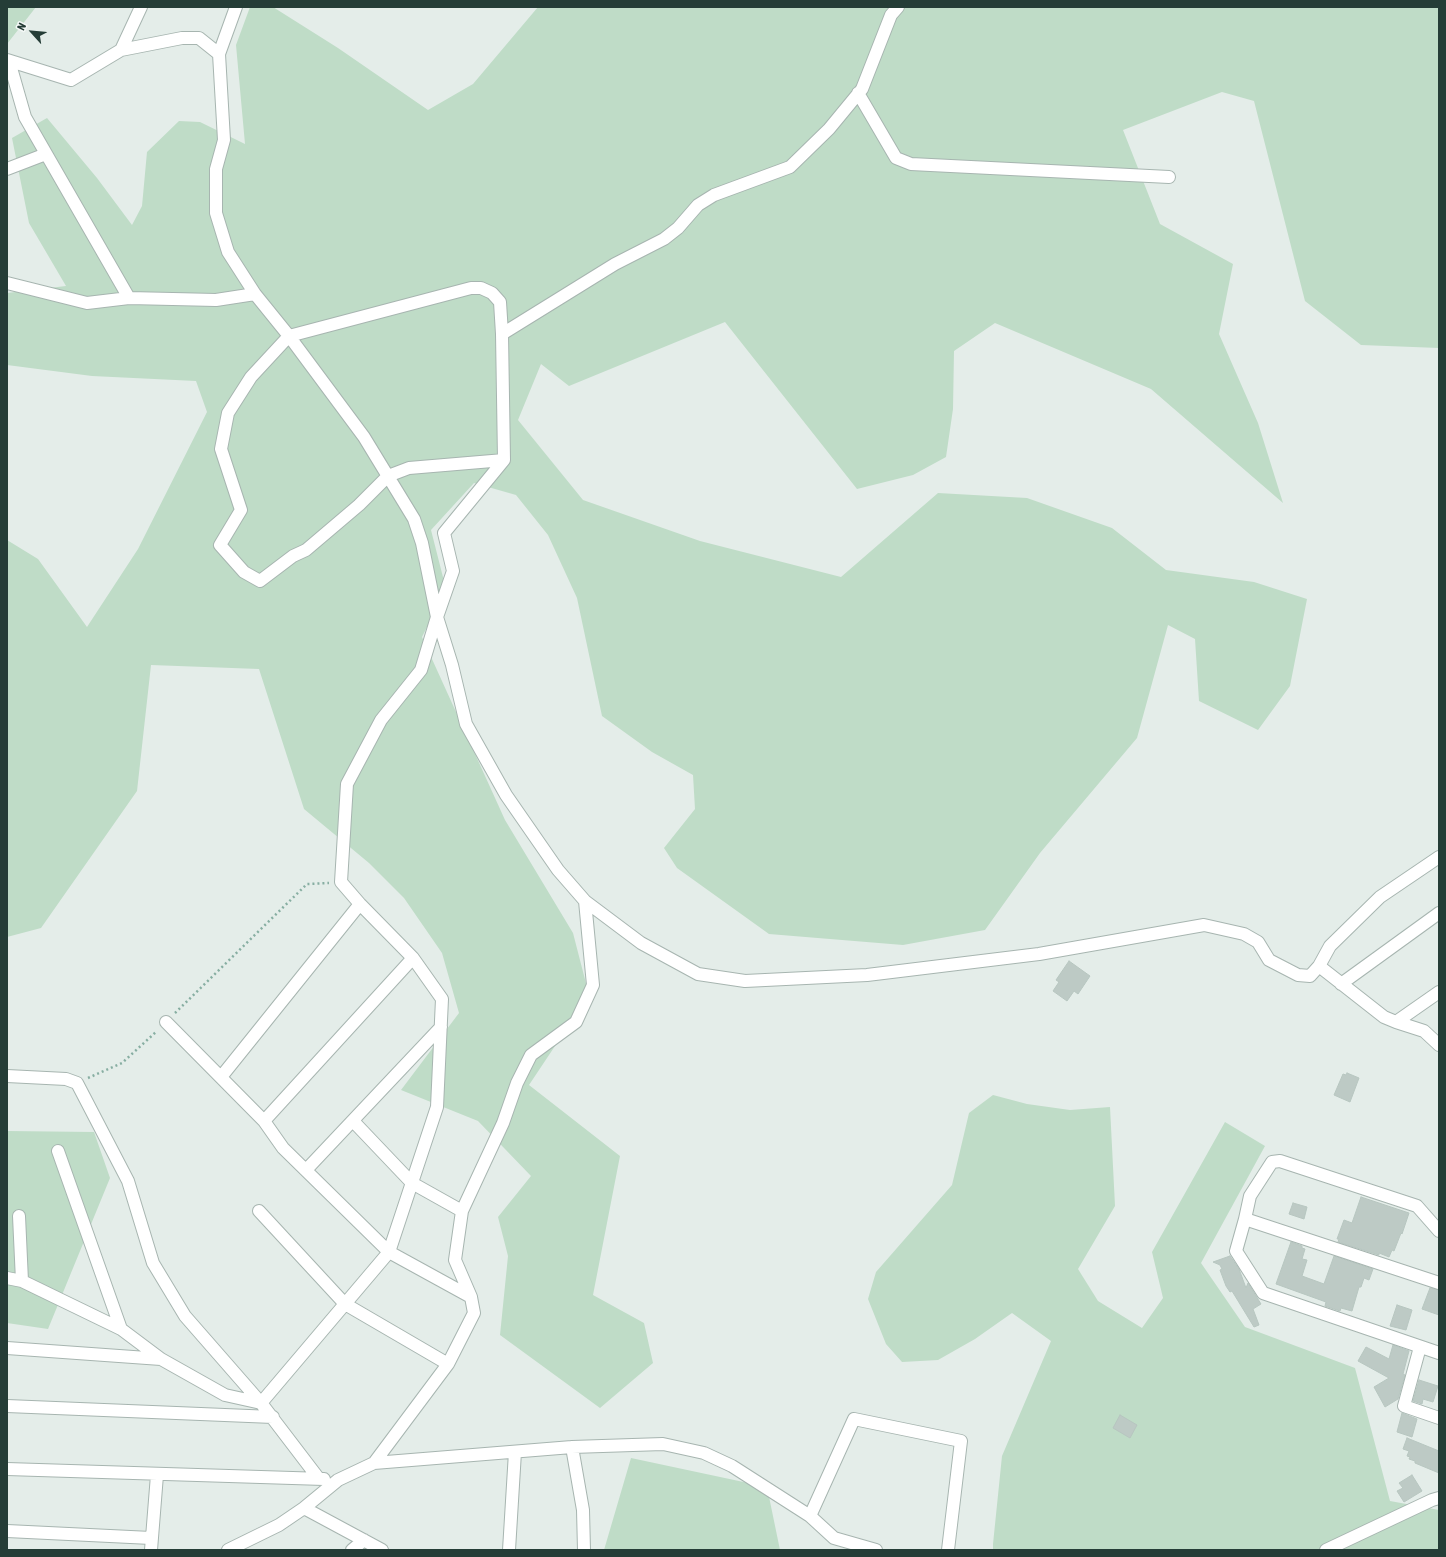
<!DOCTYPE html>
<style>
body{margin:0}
#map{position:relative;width:1446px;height:1557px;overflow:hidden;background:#e4ede9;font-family:"Asap Condensed",sans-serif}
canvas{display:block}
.frame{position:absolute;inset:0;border:8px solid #253d37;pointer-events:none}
.north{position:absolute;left:12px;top:12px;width:40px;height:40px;-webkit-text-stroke:3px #f5f9f7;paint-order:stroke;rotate:297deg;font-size:11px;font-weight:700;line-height:16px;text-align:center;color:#253d37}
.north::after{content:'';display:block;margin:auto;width:14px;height:18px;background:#253d37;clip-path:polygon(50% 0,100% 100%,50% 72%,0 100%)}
</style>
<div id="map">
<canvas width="1446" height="1557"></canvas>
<div class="frame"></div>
<div class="north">N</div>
</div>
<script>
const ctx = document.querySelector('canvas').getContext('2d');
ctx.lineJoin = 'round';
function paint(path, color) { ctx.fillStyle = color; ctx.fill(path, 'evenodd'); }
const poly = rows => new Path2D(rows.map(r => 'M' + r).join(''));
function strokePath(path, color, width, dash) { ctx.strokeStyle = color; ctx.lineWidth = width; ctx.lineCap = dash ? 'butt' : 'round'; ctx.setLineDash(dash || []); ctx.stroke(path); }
paint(poly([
 [7,7,36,7,7,44],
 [250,7,273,7,338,48,428,110,473,84,538,7,1439,7,1439,348,1361,345,1305,301,1254,101,1222,92,1123,130,1160,224,1233,264,1219,334,1258,423,1283,503,1151,389,995,323,954,351,953,409,946,457,913,475,857,489,725,322,569,386,541,364,518,420,583,500,700,541,841,577,938,493,1027,498,1112,528,1166,570,1254,582,1307,599,1290,686,1258,730,1199,701,1195,639,1168,625,1137,738,1040,853,985,930,903,945,769,934,677,868,664,848,695,809,693,775,652,752,602,716,577,598,548,535,516,495,474,483,431,530,446,589,422,637,505,820,573,933,589,995,529,1085,620,1156,593,1295,644,1323,653,1363,600,1408,500,1335,508,1256,498,1217,531,1176,478,1121,401,1090,459,1013,442,953,404,898,369,863,304,809,259,669,151,665,137,791,41,928,7,937,7,540,38,559,87,627,138,549,207,412,196,381,92,376,7,365,7,293,66,286,29,223,12,138,47,118,97,178,132,225,142,206,147,152,179,121,200,122,245,144,236,45],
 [993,1095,1027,1104,1070,1110,1110,1107,1115,1206,1078,1269,1098,1301,1142,1328,1163,1298,1152,1252,1225,1122,1265,1146,1201,1263,1245,1327,1355,1368,1390,1501,1439,1510,1439,1550,993,1550,993,1544,1002,1456,1051,1341,1012,1313,975,1339,938,1360,902,1362,886,1344,868,1299,876,1272,952,1185,969,1113],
 [7,1131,94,1132,110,1178,48,1329,7,1323],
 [631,1458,767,1487,780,1550,604,1550]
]), '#bfdcc7');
const building = poly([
 [1069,961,1090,976,1078,994,1074,991,1067,1001,1053,991,1059,982,1056,980,1069,961],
 [1347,1073,1359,1078,1350,1102,1334,1095,1343,1074,1346,1075,1347,1073],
 [1361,1197,1409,1213,1402,1234,1401,1233,1394,1251,1392,1250,1389,1257,1379,1253,1379,1255,1338,1242,1339,1239,1337,1239,1344,1220,1352,1223,1361,1197],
 [1293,1203,1307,1207,1304,1219,1289,1214,1293,1203],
 [1291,1242,1302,1246,1302,1248,1305,1249,1302,1259,1307,1260,1302,1276,1324,1284,1334,1256,1373,1269,1369,1280,1364,1278,1361,1287,1359,1287,1352,1311,1341,1308,1340,1311,1325,1306,1326,1302,1276,1284,1291,1242],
 [1230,1256,1239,1269,1246,1288,1248,1283,1261,1304,1253,1309,1259,1325,1254,1327,1232,1291,1230,1292,1226,1286,1220,1270,1222,1269,1220,1265,1213,1262,1230,1256],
 [1430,1288,1439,1290,1439,1315,1422,1309,1430,1288],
 [1397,1305,1412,1310,1406,1330,1390,1326,1397,1305],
 [1393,1345,1409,1351,1403,1374,1405,1375,1398,1399,1385,1407,1374,1387,1389,1378,1358,1361,1366,1347,1389,1359,1393,1345],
 [1419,1380,1438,1386,1433,1402,1423,1399,1422,1404,1413,1401,1419,1380],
 [1402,1413,1417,1419,1412,1437,1397,1432,1402,1413],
 [1120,1415,1137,1425,1130,1438,1113,1428,1120,1415],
 [1407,1438,1439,1451,1439,1473,1415,1463,1415,1461,1409,1459,1410,1457,1407,1456,1409,1451,1403,1449,1407,1438],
 [1412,1475,1422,1491,1404,1502,1397,1491,1403,1488,1399,1483,1412,1475]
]);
paint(building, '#bdcac5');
strokePath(building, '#b7c6c0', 1);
const minor = poly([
 [236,7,219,54,224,140,216,169,216,213,228,252,255,294,289,336,364,437,414,519,422,543,437,617,452,665,466,724,506,795,558,870,585,901,641,943,698,974,745,981,867,975,1039,954,1204,925,1244,934,1258,942,1269,960,1298,975,1310,976,1319,966,1330,946,1380,897,1439,857],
 [121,50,141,7],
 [7,60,71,80,121,50,182,38,199,38,219,54],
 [9,61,25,117,129,298],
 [858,93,896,158,911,164,1169,177],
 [7,169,46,154],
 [7,283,87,303,129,298,216,300,255,294],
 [471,288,481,288,492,293,500,302,502,334,504,460,409,468,388,476,359,505,306,550,293,556,260,581,244,572,220,545,241,510,221,449,228,413,251,377,289,336,471,288],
 [502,334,615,264,664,239,678,228,698,205,714,195,790,167,829,129,862,89,891,15,898,7],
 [1319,966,1384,1017,1396,1022,1439,992],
 [1341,984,1439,913],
 [166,1022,264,1121,283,1148,389,1252,471,1297],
 [1396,1022,1424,1031,1439,1045],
 [7,1076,66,1079,77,1083,128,1181,153,1263,185,1316,261,1403,319,1479],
 [221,1077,360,904],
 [264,1121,413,958],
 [353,1121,412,1183,462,1211],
 [58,1151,121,1329],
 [306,1170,441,1027],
 [259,1211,345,1304,448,1364],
 [19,1216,22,1281],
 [1245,1219,1236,1251,1263,1293,1439,1353],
 [1439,1231,1417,1206,1280,1161,1272,1162,1250,1196,1245,1219,1439,1283],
 [7,1278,22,1281,121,1329,161,1359],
 [1420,1347,1404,1406,1439,1418],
 [7,1348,161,1359,225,1395,261,1403,389,1252,437,1107,442,999,413,958,360,904,341,882,347,784,381,720,421,670,437,617,453,571,444,533,504,460],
 [7,1406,273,1417],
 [572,1447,583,1510,584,1550],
 [374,1463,448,1364,474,1313,471,1297,455,1260,462,1211,503,1123,517,1083,531,1055,576,1022,593,985,585,901],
 [7,1469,324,1479],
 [304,1508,382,1550],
 [810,1516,854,1419,961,1441,948,1550],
 [7,1531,151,1538],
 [151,1550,157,1475],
 [228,1550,279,1525,304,1508,338,1480,374,1463,572,1447,663,1444,704,1453,732,1466,810,1516,834,1538,876,1550],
 [352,1550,364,1540],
 [509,1550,515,1452],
 [1326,1550,1432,1500,1439,1498]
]);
strokePath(minor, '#a7b5b0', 14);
strokePath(poly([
 [175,1013,307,884,329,883],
 [88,1078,122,1063,157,1031]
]), '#87aea2', 2.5, [2, 3]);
strokePath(minor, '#fff', 12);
</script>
